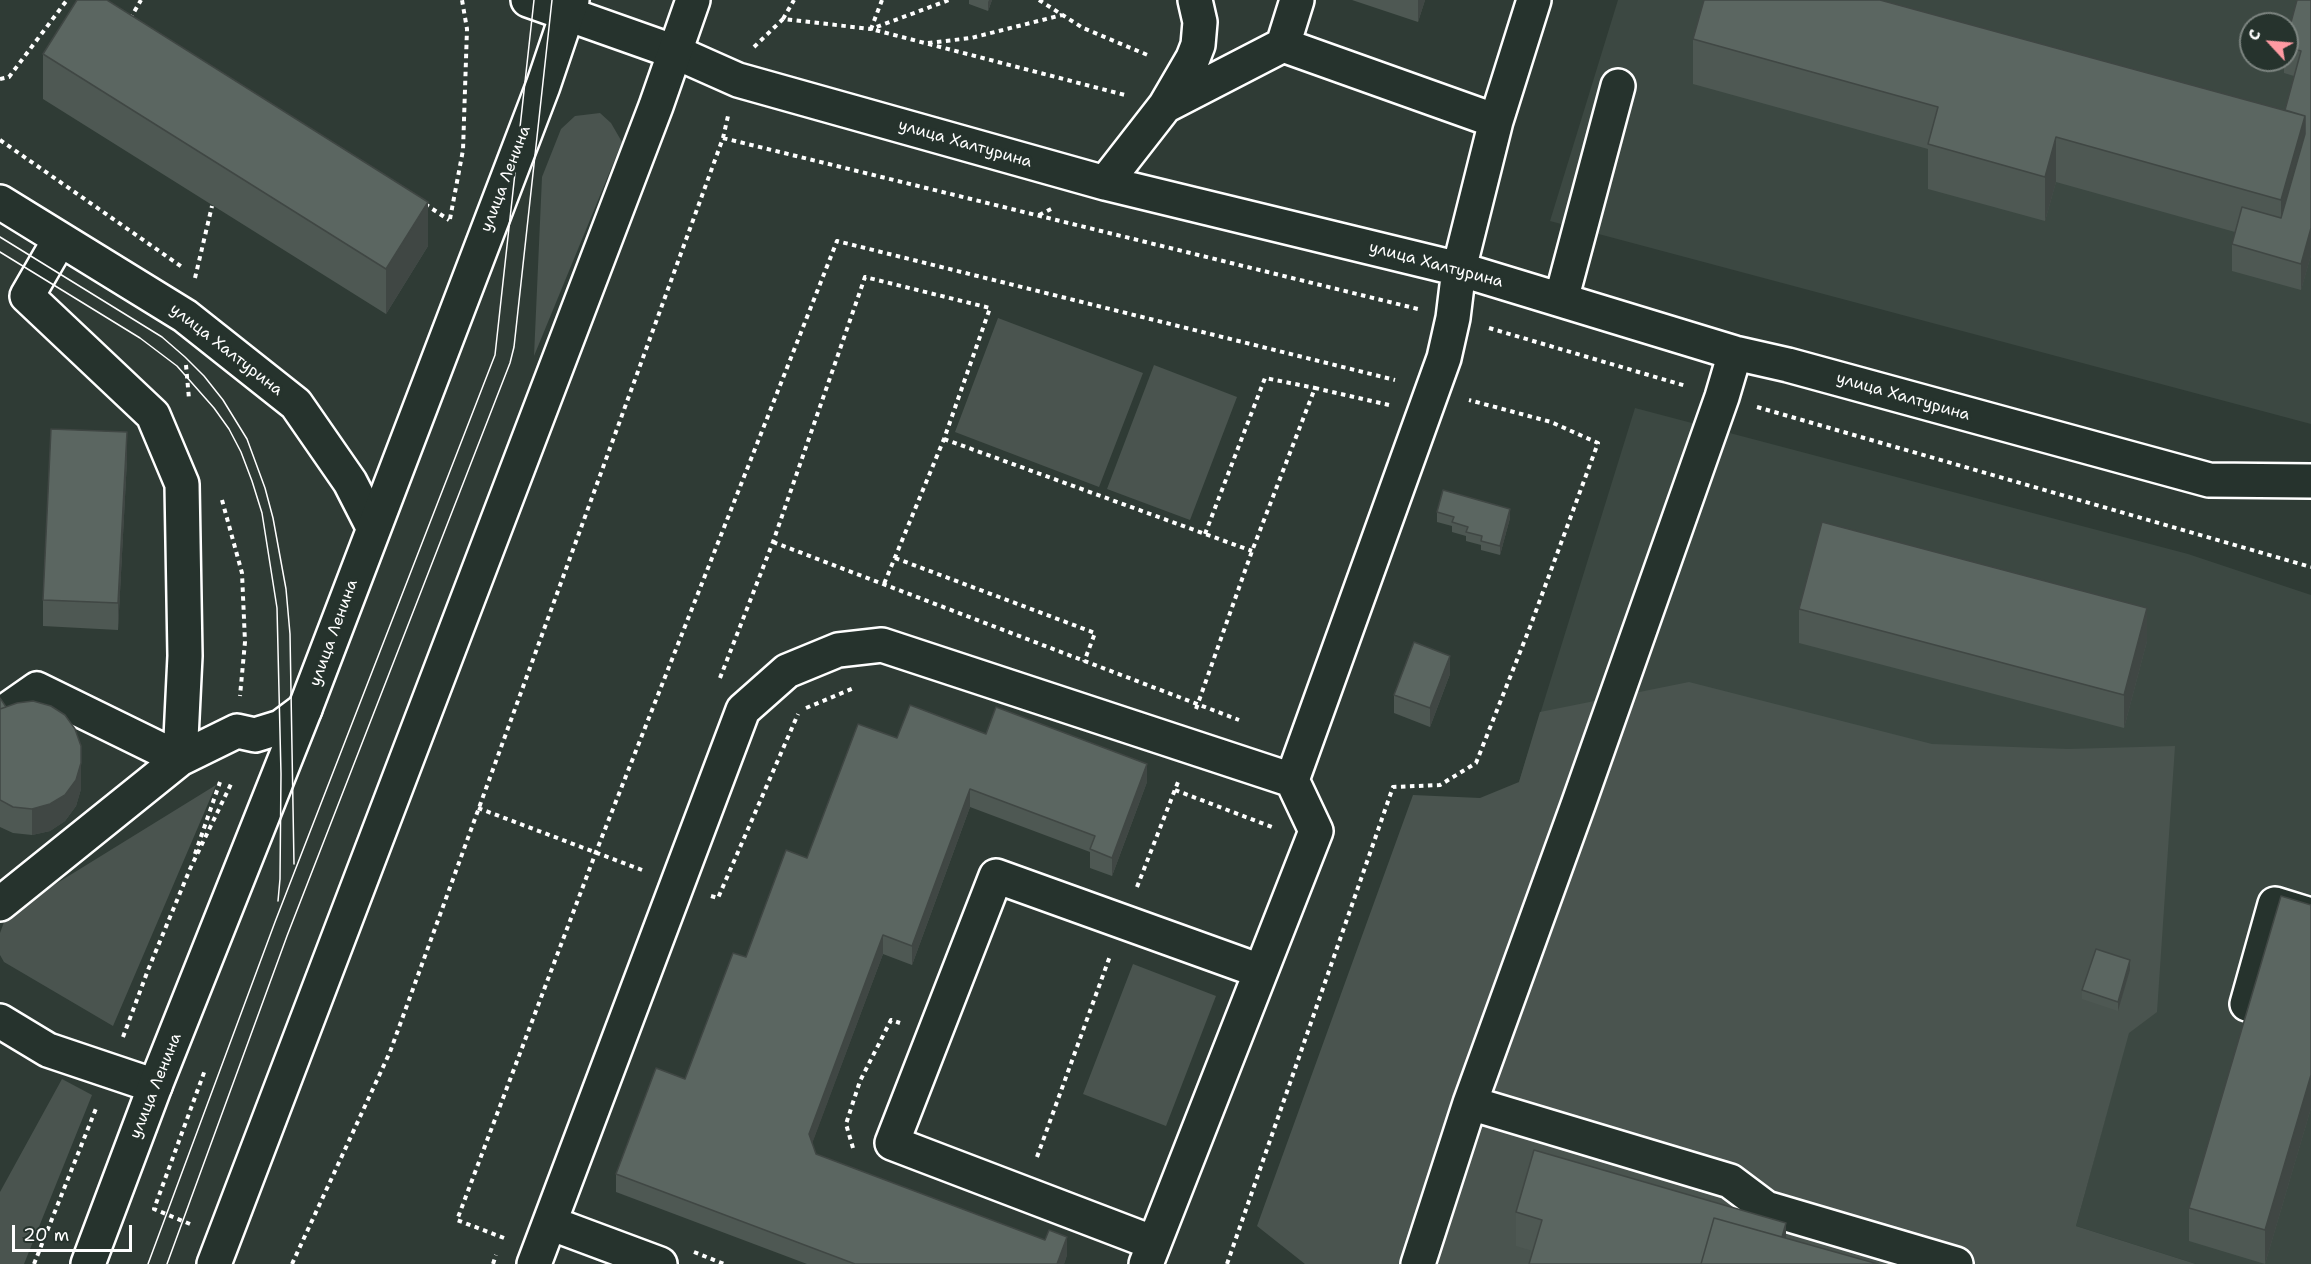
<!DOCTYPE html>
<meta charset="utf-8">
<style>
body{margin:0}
#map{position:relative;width:2311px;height:1264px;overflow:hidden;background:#2f3b35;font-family:"Shantell Sans",sans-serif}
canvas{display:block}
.north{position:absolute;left:2239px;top:12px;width:60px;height:60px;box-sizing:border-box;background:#26332d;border:2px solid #7d8581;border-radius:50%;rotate:296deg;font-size:16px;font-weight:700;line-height:24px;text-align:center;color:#fff}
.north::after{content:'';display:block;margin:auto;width:21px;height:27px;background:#ff9aa2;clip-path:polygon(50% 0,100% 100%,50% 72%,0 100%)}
.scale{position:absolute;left:12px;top:1225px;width:120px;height:27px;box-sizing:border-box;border:3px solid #fff;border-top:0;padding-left:8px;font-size:18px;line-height:21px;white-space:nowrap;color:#fff;-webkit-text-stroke:4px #26332d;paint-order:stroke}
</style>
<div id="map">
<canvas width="2311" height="1264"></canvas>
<div class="north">С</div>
<div class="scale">20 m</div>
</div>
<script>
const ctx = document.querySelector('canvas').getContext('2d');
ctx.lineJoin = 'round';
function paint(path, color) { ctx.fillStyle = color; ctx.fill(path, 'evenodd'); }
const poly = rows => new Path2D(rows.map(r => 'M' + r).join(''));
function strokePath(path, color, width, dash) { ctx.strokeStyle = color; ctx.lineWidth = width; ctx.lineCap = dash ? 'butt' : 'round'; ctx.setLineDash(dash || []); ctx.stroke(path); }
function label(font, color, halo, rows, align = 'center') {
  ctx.font = font + ' "Shantell Sans",sans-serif'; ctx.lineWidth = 6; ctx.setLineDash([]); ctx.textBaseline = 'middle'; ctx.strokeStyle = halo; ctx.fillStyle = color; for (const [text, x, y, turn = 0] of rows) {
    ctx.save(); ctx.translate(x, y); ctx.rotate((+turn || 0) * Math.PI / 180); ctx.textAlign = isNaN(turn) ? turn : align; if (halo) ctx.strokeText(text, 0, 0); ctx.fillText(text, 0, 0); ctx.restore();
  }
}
paint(poly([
 [1618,0,2311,0,2311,424,1550,221],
 [2251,24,2287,24,2287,60,2251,60],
 [1635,408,2188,554,2311,595,2311,1264,2196,1264,2076,1226,2128,1033,1519,782]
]), '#3c4842');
paint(poly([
 [600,113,611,123,622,142,534,356,542,177,561,129,575,116],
 [998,318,1143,373,1099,487,955,432],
 [1154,365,1237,397,1190,520,1107,489],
 [1689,682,1932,744,2068,749,2175,746,2157,1012,2129,1033,2076,1226,2196,1264,1305,1264,1257,1226,1413,795,1480,798,1519,782,1540,712],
 [216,785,113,1026,4,962,0,955,0,933,7,914],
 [1133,964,1216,996,1166,1126,1083,1094],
 [62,1079,92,1095,24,1264,0,1264,0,1192]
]), '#4a544f');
const minor = poly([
 [528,0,675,52,738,80,1105,183,1459,269,1735,353,1788,365,2209,480,2311,481],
 [1297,0,1283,45,1496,121],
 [1165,106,1283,45],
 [1105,183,1165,106,1193,58,1198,45,1200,22,1195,0],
 [0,202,185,316,296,404,350,482,373,527],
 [1561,300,1618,86],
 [0,715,37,689,180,759,237,731,255,735,281,727,305,709],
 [0,904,180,759,185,656,182,484,153,415,27,296,60,239],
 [2247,1004,2275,904,2311,915],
 [0,1021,48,1050,155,1086],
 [1470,1103,1578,805,1722,397,1735,353],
 [550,1223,660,1264],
 [1154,1243,892,1143,996,876,1260,971],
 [534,1264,743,710,787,671,838,650,882,645,1292,780],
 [1146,1264,1316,831,1292,780,1444,358,1453,318,1459,269,1496,121,1534,0],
 [1418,1264,1470,1103,1730,1181,1766,1208,1956,1264]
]);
const major = poly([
 [88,1264,155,1086,305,709,543,86,572,0],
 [214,1264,656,106,693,0]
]);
strokePath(minor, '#fff', 38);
strokePath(major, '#fff', 38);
strokePath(poly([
 [882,0,871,29,1125,95],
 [1039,0,1083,28,1150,56],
 [130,19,141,0],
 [783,19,794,0],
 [928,43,971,38,1062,15],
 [754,47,783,19,871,29,949,0],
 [0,79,9,77,67,0],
 [723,138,1418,309],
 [0,140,182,267],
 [425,204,449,220],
 [1039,215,1053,208],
 [450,219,463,150,467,29,462,0],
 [195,278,212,206],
 [1489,328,1686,386],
 [186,365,189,399],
 [1757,407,2311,567],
 [944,439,1252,551],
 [222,500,242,573,245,642,240,696],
 [1205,534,1265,378,1315,388],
 [773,542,1239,720],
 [895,558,1095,633,1084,662],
 [720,678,773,542,865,277,990,308,944,439,884,584],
 [806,708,854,688],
 [1196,709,1252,551,1315,388,1389,405],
 [1175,790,1272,827],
 [478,808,642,870],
 [195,854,220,782],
 [1137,887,1178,782],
 [711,896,718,898,798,714],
 [123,1037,148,970,190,869,232,782],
 [853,1148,846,1124,860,1081,891,1020,900,1023],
 [1037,1157,1110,956],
 [190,1224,154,1209,205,1070],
 [504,1238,457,1220,596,852,837,241,1395,380],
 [694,1252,724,1264],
 [34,1264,97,1106],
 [292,1264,390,1052,723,138,728,116],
 [493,1264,496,1255],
 [1227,1264,1393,787,1440,785,1476,763,1530,627,1598,443,1551,422,1469,400]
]), '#fff', 4, [4.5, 4.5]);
strokePath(minor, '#26332d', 33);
strokePath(major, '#26332d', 33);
strokePath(poly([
 [0,237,162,337,185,357,204,376,223,400,247,439,265,488,273,518,286,589,290,634,294,864],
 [0,252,140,338,177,366,214,408,229,429,241,452,252,481,262,513,277,608,281,774,280,879,278,901],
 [148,1264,275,922,495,355,534,0],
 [167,1264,287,936,510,363,514,347,552,0]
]), '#fff', 1.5);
paint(poly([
 [969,0,992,0,988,11,969,4],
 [1352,0,1425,0,1418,22],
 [2311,0,2311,255,2301,290,2232,271,2232,244,2235,232,2056,182,2045,221,1928,189,1928,149,1693,84,1693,39,2285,110,2294,76,2284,73,2284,60,2287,60,2287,37],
 [43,54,428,246,386,314,43,99],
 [127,459,118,630,43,626,43,600],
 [1437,512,1510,518,1500,555,1481,550,1481,545,1466,541,1466,536,1452,532,1452,526,1437,522],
 [1799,609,2147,641,2124,728,1799,643],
 [1450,674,1430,727,1394,713,1394,695],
 [0,698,6,707,81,789,76,806,65,821,50,831,32,835,13,833,0,827],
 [897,738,1147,782,1112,876,1090,868,1090,852,970,807,912,965,883,954,812,1143,816,1154,1067,1255,1064,1264,807,1264,616,1192,616,1174,685,1079,746,957,807,858],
 [2311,905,2311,1108,2265,1264,2189,1241,2189,1208],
 [2130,970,2118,1011,2082,999,2082,990],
 [1516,1212,1786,1238,1533,1251,1516,1246]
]), '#4e5853');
paint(poly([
 [989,0,992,0,988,11,988,2],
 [1418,0,1425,0,1418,22],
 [2305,116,2305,160,2281,245,2281,200],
 [2056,137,2056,182,2045,221,2045,177],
 [428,202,428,246,386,314,386,269],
 [2311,228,2311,255,2301,290,2301,264],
 [127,432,127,459,118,630,118,603],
 [1510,509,1510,518,1500,555,1500,546],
 [2147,608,2147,641,2124,728,2124,695],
 [1450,656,1450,674,1430,727,1430,708],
 [81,746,81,789,76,806,65,821,50,831,32,835,32,809],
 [1147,764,1147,782,1112,876,1112,858],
 [970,789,970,807,912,965,912,946],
 [883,935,883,954,809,1152,809,1134],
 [2130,960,2130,970,2118,1011,2118,1002],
 [2311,1075,2311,1108,2265,1264,2265,1230],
 [1786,1223,1786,1257,1779,1248],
 [1067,1237,1067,1255,1064,1264,1057,1264]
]), '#404744');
const building = poly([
 [77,0,107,0,428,202,386,269,43,54,77,0],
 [1704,0,1880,0,2305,116,2281,200,2056,137,2045,177,1928,144,1938,107,1693,39,1704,0],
 [2297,0,2311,0,2311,228,2301,264,2232,244,2242,207,2281,218,2305,134,2305,116,2285,110,2301,51,2287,47,2287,37,2297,0],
 [51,429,127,432,118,603,43,600,51,429],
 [1443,490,1510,509,1500,546,1481,541,1482,536,1466,532,1468,527,1452,522,1454,517,1437,512,1443,490],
 [1822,522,2147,608,2124,695,1799,609,1822,522],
 [1414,642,1450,656,1430,708,1394,695,1414,642],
 [0,698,6,707,0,709,0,698],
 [33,701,51,706,65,715,75,729,81,746,81,763,76,780,65,795,50,804,32,809,13,807,0,800,0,709,17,703,33,701],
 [910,705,986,734,996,707,1147,764,1112,858,1090,849,1095,836,970,789,912,946,883,935,809,1134,816,1154,1045,1240,1049,1230,1067,1237,1057,1264,855,1264,616,1174,656,1068,685,1079,733,953,746,957,786,850,807,858,858,724,897,738,910,705],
 [2281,896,2311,905,2311,1075,2265,1230,2189,1208,2281,896],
 [2096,949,2130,960,2118,1002,2082,990,2096,949],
 [1534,1150,1786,1223,1782,1237,1714,1218,1701,1264,1529,1264,1542,1220,1516,1212,1534,1150],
 [1714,1218,1878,1264,1701,1264,1714,1218]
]);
paint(building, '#5b6661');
strokePath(building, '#404744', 1.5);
label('16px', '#fff', '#26332d', [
 ["улица Халтурина",965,144,16],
 ["улица Ленина",506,179,-69],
 ["улица Халтурина",1436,265,15],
 ["улица Халтурина",226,350,38],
 ["улица Халтурина",1903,397,16],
 ["улица Ленина",334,633,-70],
 ["улица Ленина",156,1086,-68]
]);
</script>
